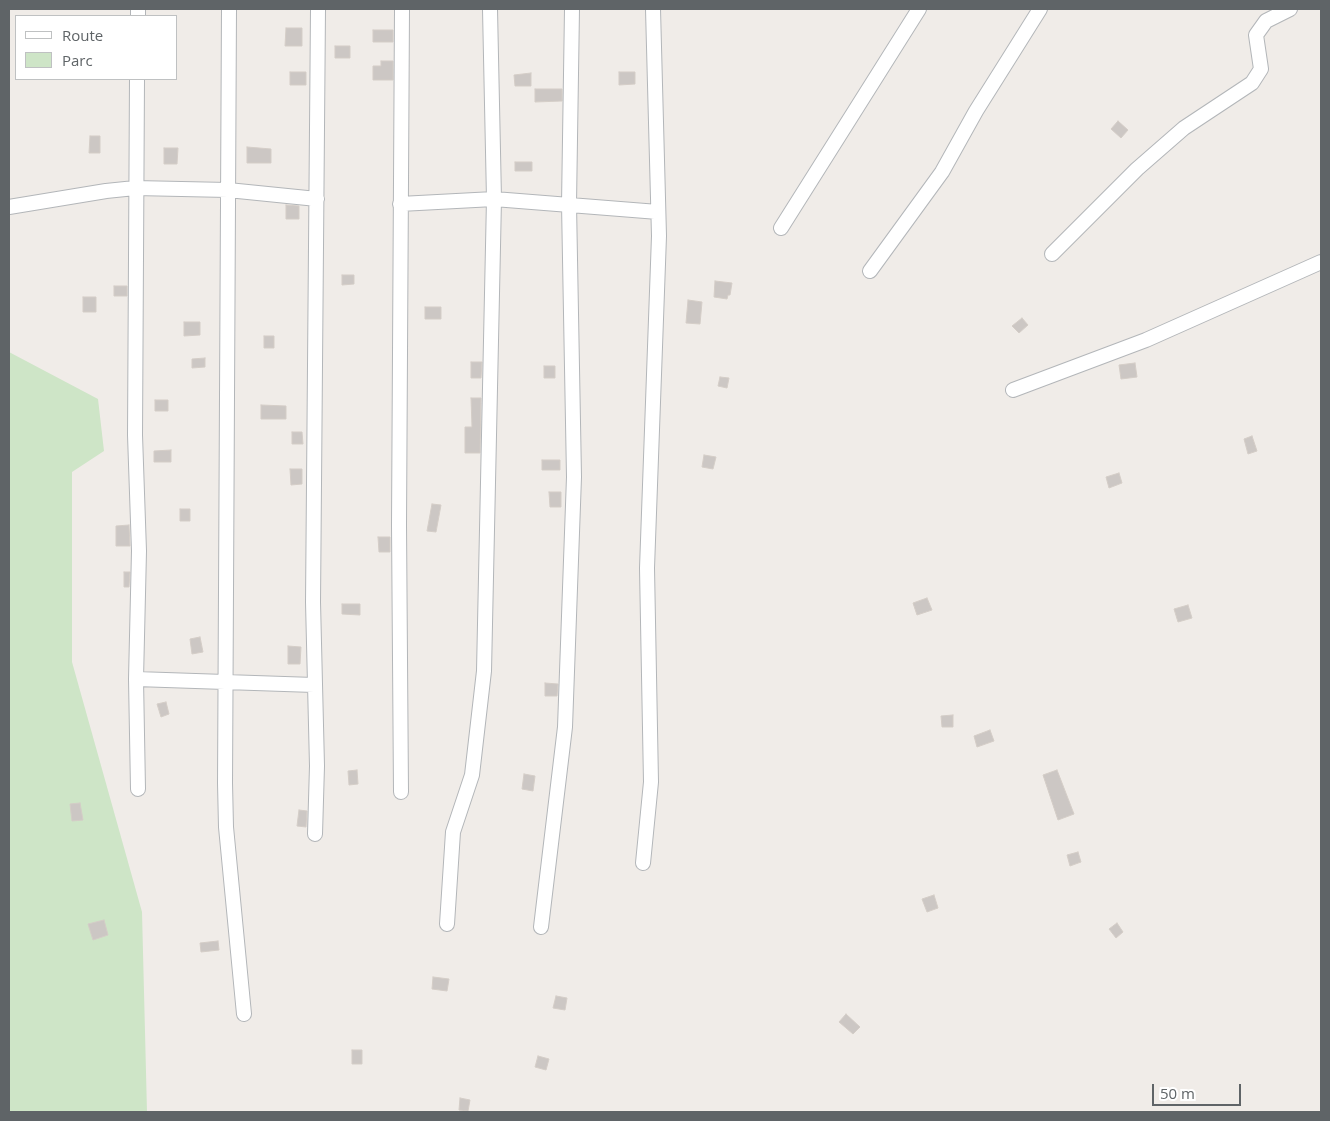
<!DOCTYPE html>
<style>
body{margin:0}
#map{position:relative;width:1330px;height:1121px;overflow:hidden;background:#f0ece8;font-family:"Open Sans",sans-serif}
canvas{display:block}
.frame{position:absolute;inset:0;border:10px solid #5f6467;pointer-events:none}
.legend{position:absolute;left:15px;top:15px;width:162px;height:65px;box-sizing:border-box;background:#fff;border:1px solid #bfc1c2;margin:0;padding:6px 9px;list-style:none;font-size:15px;color:#5f6467}
.legend li{display:flex;align-items:center;gap:10px;height:25px}
.legend b{width:25px;border:1px solid #bfc1c2}
.scale{position:absolute;left:1152px;top:1084px;width:89px;height:22px;box-sizing:border-box;border:2px solid #5f6467;border-top:0;padding-left:6px;font-size:15px;line-height:18px;white-space:nowrap;color:#5f6467;-webkit-text-stroke:4px #fff;paint-order:stroke}
</style>
<div id="map">
<canvas width="1330" height="1121"></canvas>
<div class="frame"></div>
<ul class="legend">
<li><b style="height:6px;background:#fff"></b>Route</li>
<li><b style="height:14px;background:#cee5c7"></b>Parc</li>
</ul>
<div class="scale">50 m</div>
</div>
<script>
const ctx = document.querySelector('canvas').getContext('2d');
ctx.lineJoin = 'round';
function paint(path, color) { ctx.fillStyle = color; ctx.fill(path, 'evenodd'); }
const poly = rows => new Path2D(rows.map(r => 'M' + r).join(''));
function strokePath(path, color, width, dash) { ctx.strokeStyle = color; ctx.lineWidth = width; ctx.lineCap = dash ? 'butt' : 'round'; ctx.setLineDash(dash || []); ctx.stroke(path); }
paint(poly([
 [9,352,98,399,104,451,72,472,72,662,142,912,147,1112,9,1112]
]), '#cee5c7');
const building = poly([
 [286,28,302,28,302,46,285,46,286,28],
 [373,30,393,30,393,42,373,42,373,30],
 [335,46,350,46,350,58,335,58,335,46],
 [381,61,393,61,393,80,373,80,373,66,381,66,381,61],
 [290,72,306,72,306,85,290,85,290,72],
 [619,72,635,72,635,84,619,85,619,72],
 [531,73,531,86,515,86,514,75,531,73],
 [535,89,562,89,562,101,535,102,535,89],
 [1118,121,1128,130,1121,138,1111,129,1118,121],
 [90,136,100,136,100,153,89,153,90,136],
 [247,147,271,149,271,163,247,163,247,147],
 [164,148,178,148,177,164,164,164,164,148],
 [515,162,532,162,532,171,515,171,515,162],
 [286,205,299,206,299,219,286,219,286,205],
 [342,275,354,275,354,284,342,285,342,275],
 [715,281,732,283,730,295,728,295,727,299,714,297,715,281],
 [114,286,127,286,127,296,114,296,114,286],
 [83,297,96,297,96,312,83,312,83,297],
 [688,300,702,302,700,324,686,323,688,300],
 [425,307,441,307,441,319,425,319,425,307],
 [1022,318,1028,325,1019,333,1012,326,1022,318],
 [184,322,200,322,200,335,184,336,184,322],
 [264,336,274,336,274,348,264,348,264,336],
 [205,358,205,367,192,368,192,359,205,358],
 [471,362,482,362,481,378,471,378,471,362],
 [1135,363,1137,377,1121,379,1119,365,1135,363],
 [544,366,555,366,555,378,544,378,544,366],
 [720,377,729,378,727,388,718,386,720,377],
 [471,398,481,398,480,453,465,453,465,427,472,427,471,398],
 [155,400,168,400,168,411,155,411,155,400],
 [261,405,286,406,286,419,261,419,261,405],
 [292,432,302,432,303,444,292,444,292,432],
 [1252,436,1257,451,1248,454,1244,439,1252,436],
 [171,450,171,462,154,462,154,451,171,450],
 [704,455,716,457,713,469,702,467,704,455],
 [542,460,560,460,560,470,542,470,542,460],
 [290,469,302,469,302,484,291,485,290,469],
 [1119,473,1122,483,1109,488,1106,477,1119,473],
 [549,492,561,492,561,507,550,507,549,492],
 [432,504,441,505,436,532,427,531,432,504],
 [180,509,190,509,190,521,180,521,180,509],
 [129,525,130,546,116,546,116,526,129,525],
 [378,537,390,537,390,552,379,552,378,537],
 [124,572,130,572,129,587,124,587,124,572],
 [927,598,932,610,917,615,913,603,927,598],
 [342,604,360,604,360,615,342,614,342,604],
 [1188,605,1192,618,1178,622,1174,609,1188,605],
 [200,637,203,652,192,654,190,639,200,637],
 [288,646,301,647,300,664,288,664,288,646],
 [545,683,558,684,557,696,545,696,545,683],
 [166,702,169,714,161,717,157,704,166,702],
 [953,715,953,727,942,727,941,716,953,715],
 [990,730,994,741,977,747,974,736,990,730],
 [357,770,358,784,349,785,348,771,357,770],
 [1057,770,1074,814,1058,820,1043,775,1057,770],
 [524,774,535,776,533,791,522,789,524,774],
 [80,803,83,820,72,821,70,804,80,803],
 [299,810,307,811,306,827,297,826,299,810],
 [1078,852,1081,862,1070,866,1067,855,1078,852],
 [934,895,938,908,927,912,922,899,934,895],
 [104,920,108,935,93,940,88,924,104,920],
 [1117,923,1123,932,1116,938,1109,929,1117,923],
 [218,941,219,950,201,952,200,943,218,941],
 [433,977,449,979,447,991,432,989,433,977],
 [556,996,567,998,565,1010,553,1008,556,996],
 [846,1014,860,1027,853,1034,839,1022,846,1014],
 [352,1050,362,1050,362,1064,352,1064,352,1050],
 [538,1056,549,1059,546,1070,535,1067,538,1056],
 [460,1098,470,1100,468,1111,459,1110,460,1098]
]);
paint(building, '#ccc7c4');
strokePath(building, '#d4cdc7', 1);
const minor = poly([
 [138,9,138,16],
 [229,9,225,783,226,827,244,1014],
 [137,79,135,435,139,551,136,679,138,789],
 [400,204,494,199,658,212],
 [9,207,106,191,135,188,228,190,317,199],
 [781,228,919,9],
 [1052,254,1137,169,1184,128,1252,83,1261,69,1256,35,1266,21,1290,9],
 [870,271,942,172,976,111,1040,9],
 [1013,390,1146,340,1321,262],
 [136,679,314,685],
 [401,792,399,525,402,9],
 [315,834,317,766,313,602,318,9],
 [643,863,651,782,647,568,659,236,653,9],
 [447,924,453,832,472,775,484,671,494,199,490,9],
 [541,927,565,727,574,477,569,204,572,9]
]);
strokePath(minor, '#b3b6b9', 16);
strokePath(minor, '#fff', 14);
</script>
